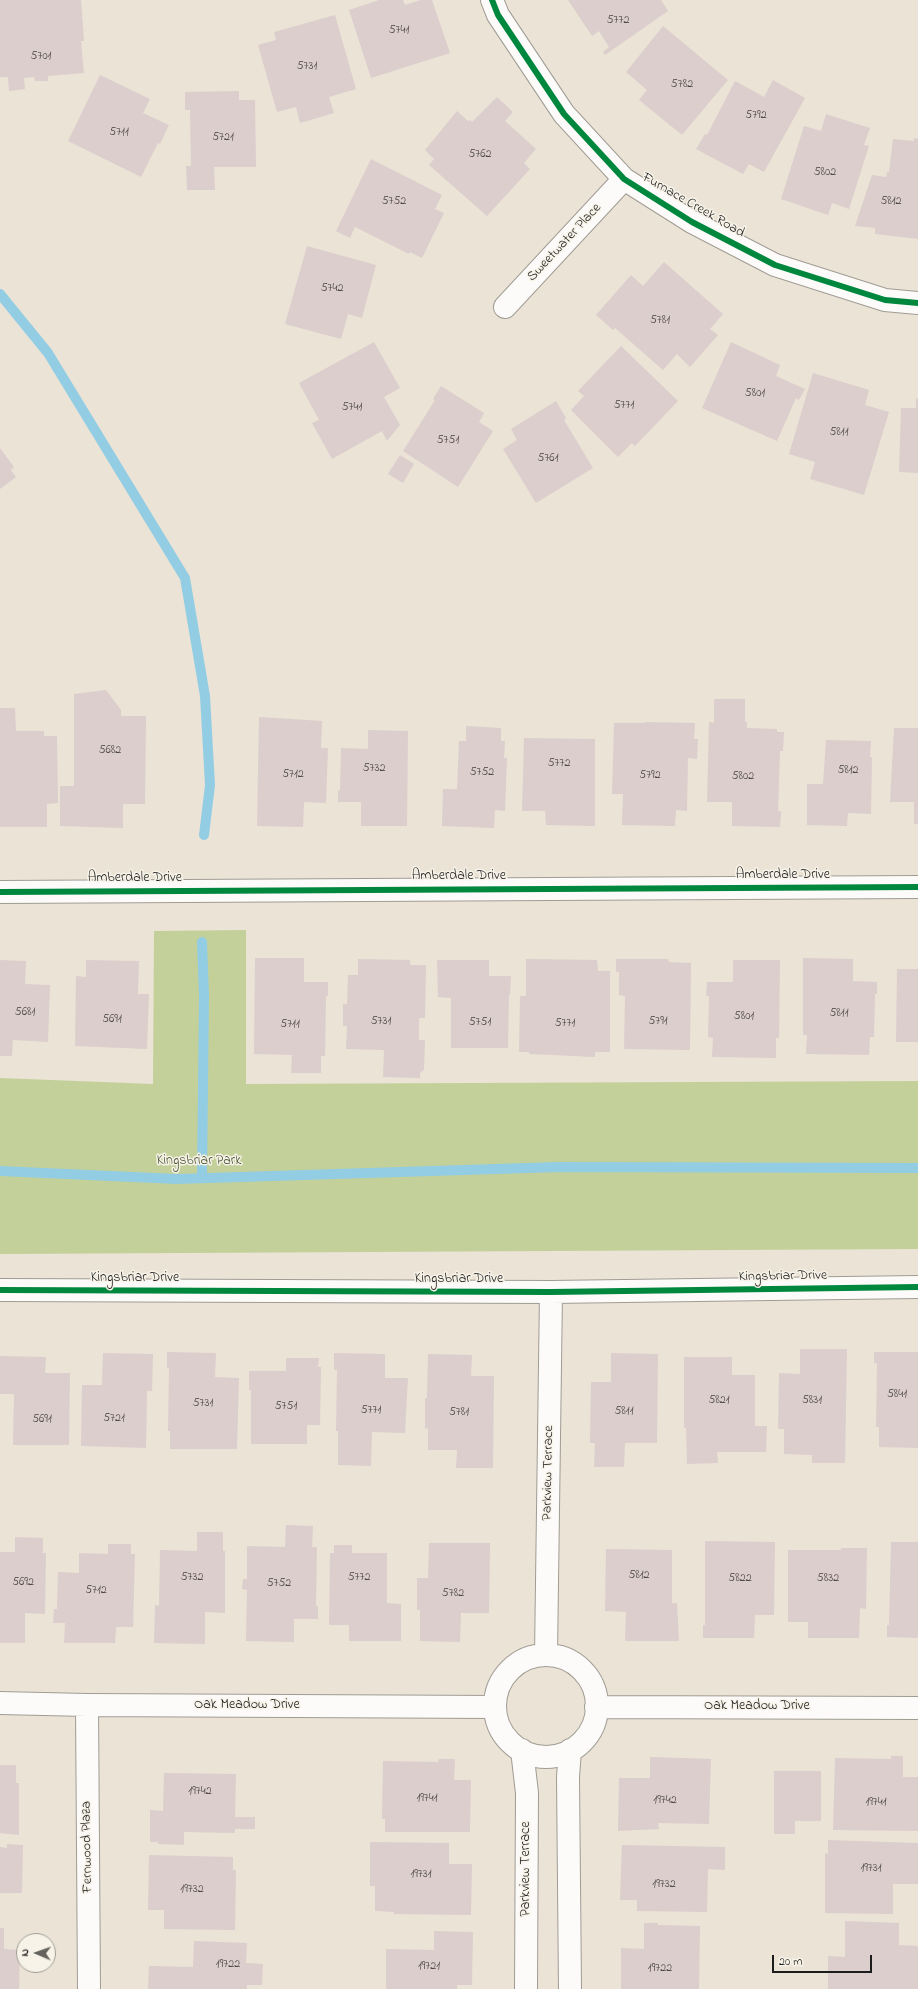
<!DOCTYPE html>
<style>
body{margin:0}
#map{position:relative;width:918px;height:1989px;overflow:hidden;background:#ebe3d6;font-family:"Indie Flower",sans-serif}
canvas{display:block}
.north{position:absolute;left:16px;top:1933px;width:40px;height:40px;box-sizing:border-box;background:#f7f3e8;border:1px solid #9f9d96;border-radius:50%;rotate:272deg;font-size:11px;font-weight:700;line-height:16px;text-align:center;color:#1c1c1c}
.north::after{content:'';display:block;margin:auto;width:14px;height:18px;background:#64625d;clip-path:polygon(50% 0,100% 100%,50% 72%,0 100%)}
.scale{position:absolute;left:772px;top:1955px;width:100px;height:18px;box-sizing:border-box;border:2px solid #1c1c1c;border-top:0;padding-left:5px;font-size:12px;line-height:14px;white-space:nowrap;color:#1c1c1c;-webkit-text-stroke:3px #f7f3e8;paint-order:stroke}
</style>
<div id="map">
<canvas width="918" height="1989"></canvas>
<div class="north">N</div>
<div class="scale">20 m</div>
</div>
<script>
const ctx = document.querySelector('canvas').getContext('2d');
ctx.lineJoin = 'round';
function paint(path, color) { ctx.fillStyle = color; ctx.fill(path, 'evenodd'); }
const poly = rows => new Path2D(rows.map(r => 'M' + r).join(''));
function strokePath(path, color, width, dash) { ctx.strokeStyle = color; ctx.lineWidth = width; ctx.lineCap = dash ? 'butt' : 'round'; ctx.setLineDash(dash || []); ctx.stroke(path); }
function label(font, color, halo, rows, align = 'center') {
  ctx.font = font + ' "Indie Flower",sans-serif'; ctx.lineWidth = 3; ctx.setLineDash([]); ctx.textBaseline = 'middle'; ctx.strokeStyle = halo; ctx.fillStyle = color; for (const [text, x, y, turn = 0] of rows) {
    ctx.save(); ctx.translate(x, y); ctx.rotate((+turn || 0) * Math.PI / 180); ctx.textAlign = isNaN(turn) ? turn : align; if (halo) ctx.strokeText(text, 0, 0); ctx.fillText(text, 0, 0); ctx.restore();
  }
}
paint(poly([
 [246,930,246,1084,918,1081,918,1249,0,1254,0,1078,153,1084,154,931]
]), '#c3d099');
strokePath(poly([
 [0,294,48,353,185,578,205,696,210,785,204,835],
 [202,942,204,995,202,1178],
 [0,1171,177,1179,559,1167,918,1168]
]), '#93cde4', 10);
paint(poly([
 [0,0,81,0,84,41,81,41,84,73,48,76,48,81,35,81,34,77,24,78,25,89,9,91,8,77,0,77],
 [379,0,403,0,405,5,421,0,432,0,450,53,371,78,349,10],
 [568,0,661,0,668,11,605,55,603,52,609,47,599,31,592,36],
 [335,15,356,89,329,97,334,113,300,123,296,107,277,112,258,45,276,40,274,32],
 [663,26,728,80,682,135,639,100,647,90,626,72],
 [100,75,150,99,143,113,169,125,160,144,158,143,141,177,68,141],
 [773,80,805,98,764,172,749,164,743,174,696,149,705,134,707,135,735,81,764,97],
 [239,91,239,100,255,100,256,167,214,167,215,190,187,190,186,166,191,166,190,110,185,110,185,92],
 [497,97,513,112,505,121,536,149,524,163,530,169,487,216,429,165,434,159,425,150,457,111,468,121,470,120,472,122],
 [826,114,870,128,864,145,869,146,849,209,832,203,828,215,781,199,804,126,821,131],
 [914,138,918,139,918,239,875,234,875,228,855,226,872,175,886,177,887,172,889,172,893,139,914,141],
 [371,159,442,195,435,209,444,213,422,258,410,252,409,254,355,227,350,238,336,231],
 [307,246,376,265,362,318,348,314,341,339,285,324],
 [664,262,723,314,710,329,718,335,690,367,677,354,663,370,615,328,613,330,596,315,631,275,643,286],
 [374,342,400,388,384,397,400,425,387,441,382,431,332,459,312,423,319,420,299,383],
 [731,342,780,365,776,376,805,389,799,400,796,398,777,441,702,408],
 [621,346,678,401,635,446,632,443,618,457,571,410,584,396,578,391],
 [813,373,869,390,865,405,889,412,864,495,810,479,815,462,789,454],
 [441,386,484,413,479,422,493,431,458,487,403,451,435,400,433,399],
 [916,398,918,399,918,473,899,472,901,408,916,408],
 [556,401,566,418,564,420,593,468,536,503,503,449,517,440,511,429],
 [0,448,14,467,11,470,16,477,0,489],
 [400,455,414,464,403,483,388,474],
 [106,690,121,710,121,716,146,716,145,804,123,804,123,828,60,826,60,786,74,786,74,694],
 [714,699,745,699,745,722,747,722,747,728,777,729,777,732,784,732,783,751,780,751,778,811,781,811,780,827,732,826,732,802,707,802,709,722,714,723],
 [0,708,15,708,16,731,44,731,44,736,57,736,58,803,47,804,47,827,0,827],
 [259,717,322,721,321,748,328,748,326,803,304,802,303,827,257,826],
 [645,722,695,723,694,739,698,739,697,759,688,758,687,811,676,810,675,826,622,825,623,794,612,794,614,723,645,723],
 [466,726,501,728,501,741,505,741,504,758,507,758,505,811,495,810,494,828,442,826,443,789,457,789,459,741,466,741],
 [894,728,918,728,918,824,914,824,914,802,890,802],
 [368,730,408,731,407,826,361,826,361,802,338,802,338,791,340,790,341,748,368,749],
 [524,738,595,739,595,826,546,825,545,811,522,811],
 [826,740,871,741,870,757,872,757,871,814,848,813,847,826,807,825,807,784,823,784],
 [255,958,304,958,304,982,328,982,328,996,326,996,325,1056,321,1056,321,1073,291,1073,292,1055,254,1054],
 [803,958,853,959,853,981,877,982,877,994,875,994,874,1037,870,1037,869,1055,806,1054,807,1035,803,1035],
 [358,959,410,960,410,965,426,965,425,1018,419,1018,419,1040,425,1040,424,1070,420,1073,420,1078,383,1077,384,1050,346,1049,347,1026,343,1026,343,1004,347,1004,348,975,358,975],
 [526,959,597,960,598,971,610,971,610,1052,595,1052,595,1057,529,1054,529,1052,519,1052,520,996,526,996],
 [616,959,668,959,669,962,691,963,690,1050,624,1049,625,996,619,995,619,972,616,972],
 [0,960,26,961,25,984,50,985,48,1042,13,1040,12,1056,0,1056],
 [86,960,139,961,138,994,149,994,147,1049,75,1046,76,976,86,977],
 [437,960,489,960,489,976,511,976,510,995,509,995,508,1048,451,1048,451,998,438,997],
 [733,960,780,960,779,1038,776,1038,776,1058,712,1057,713,1038,708,1037,709,996,706,996,707,982,733,982],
 [897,969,918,969,918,1042,896,1042],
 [800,1349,847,1349,845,1463,812,1463,812,1455,784,1454,784,1429,778,1429,779,1373,800,1374],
 [167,1352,216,1353,215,1377,239,1378,237,1449,170,1449,170,1431,168,1431,169,1368,167,1368],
 [874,1352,918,1352,918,1448,879,1447,879,1427,876,1427,877,1363,874,1363],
 [103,1353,153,1354,152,1391,147,1391,146,1448,81,1446,82,1385,102,1385],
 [334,1353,385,1354,385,1378,408,1378,405,1433,372,1432,371,1466,338,1465,338,1431,336,1431,337,1370,334,1370],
 [611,1353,658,1354,657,1443,625,1443,624,1467,594,1467,595,1443,590,1443,591,1382,611,1382],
 [428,1354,472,1355,471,1376,494,1376,493,1468,456,1468,457,1450,428,1450,428,1428,425,1429,425,1398,427,1398],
 [0,1356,46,1357,45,1373,70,1373,69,1445,13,1445,14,1394,0,1394],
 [684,1357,732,1357,732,1375,755,1375,755,1426,767,1426,766,1452,717,1452,718,1463,687,1464,686,1428,684,1428],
 [286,1358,319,1358,318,1367,321,1367,320,1425,307,1425,307,1444,251,1444,251,1390,249,1390,249,1371,286,1371],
 [286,1525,313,1526,312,1547,317,1547,316,1606,318,1606,318,1619,294,1619,294,1642,246,1641,247,1590,242,1589,243,1579,247,1579,247,1546,285,1547],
 [197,1532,223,1532,223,1551,225,1551,225,1613,205,1612,205,1644,154,1643,155,1605,159,1606,160,1550,197,1551],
 [15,1537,43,1538,43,1553,46,1553,45,1614,25,1613,25,1643,0,1643,0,1552,15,1552],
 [705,1541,775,1542,774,1615,755,1615,754,1638,703,1638,703,1625,705,1625],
 [891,1542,918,1542,918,1638,887,1637,887,1625,889,1625],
 [429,1543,490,1543,489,1613,461,1613,460,1642,420,1641,420,1610,417,1610,417,1578,428,1578],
 [108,1544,131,1544,131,1554,135,1554,133,1627,116,1627,115,1643,64,1643,65,1623,53,1623,54,1609,57,1609,58,1572,79,1573,79,1553,108,1554],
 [334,1545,352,1545,352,1553,387,1553,387,1603,401,1604,401,1641,349,1641,349,1625,329,1625,330,1553,334,1553],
 [841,1548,867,1548,866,1609,860,1608,859,1638,808,1638,808,1622,788,1622,788,1550,841,1550],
 [606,1549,672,1550,672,1603,677,1603,679,1641,625,1641,626,1612,605,1611],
 [891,1756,903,1756,903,1777,918,1777,918,1831,833,1830,835,1758,891,1759],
 [650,1757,711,1759,709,1824,658,1823,659,1829,618,1831,619,1778,650,1778],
 [439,1759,455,1759,454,1780,471,1780,470,1832,385,1832,385,1819,382,1819,383,1761,438,1762],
 [0,1765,16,1765,16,1783,19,1783,19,1835,0,1833],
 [774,1771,821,1771,821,1821,795,1821,795,1834,774,1834],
 [164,1773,236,1774,235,1817,255,1817,255,1829,235,1829,235,1833,184,1832,184,1845,158,1844,158,1842,150,1842,150,1810,163,1811],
 [828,1840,918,1843,918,1884,893,1884,893,1914,825,1913,825,1853,828,1854],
 [370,1842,449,1843,449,1864,472,1864,471,1915,394,1914,394,1912,375,1911,375,1886,370,1886],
 [7,1844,23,1845,22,1893,0,1893,0,1847,7,1848],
 [622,1845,725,1847,725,1870,708,1869,707,1912,637,1911,637,1900,620,1900],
 [149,1855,233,1857,233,1870,236,1870,235,1930,164,1929,164,1910,148,1910],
 [845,1921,899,1923,899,1945,918,1946,918,1989,828,1989,828,1956,845,1957],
 [644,1923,658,1923,658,1925,700,1926,699,1989,621,1989,621,1948,644,1949],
 [0,1928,4,1928,4,1949,20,1950,19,1989,0,1989],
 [434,1931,473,1932,472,1985,457,1985,457,1989,386,1989,386,1949,434,1950],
 [194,1941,247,1943,246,1963,263,1964,262,1985,247,1985,247,1989,148,1989,149,1966,193,1967]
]), '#dccecc');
const minor = poly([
 [492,0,498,15,564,114,624,179,692,222,775,265,885,300,918,303],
 [505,307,624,179],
 [0,892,918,887],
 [0,1290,551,1292,918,1287],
 [546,1655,551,1292],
 '495 1706a51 51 0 1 1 102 0a51 51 0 1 1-102 0Z',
 [0,1703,87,1705,495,1707],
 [87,1705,89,1989],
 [596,1707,918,1708],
 [522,1750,527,1793,526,1989],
 [570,1989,568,1777,570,1750]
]);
strokePath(minor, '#a09c94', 24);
strokePath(minor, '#fcfbf9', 22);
strokePath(poly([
 [492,0,498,15,564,114,624,179,692,222,775,265,885,300,918,303],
 [0,892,918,887],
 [0,1290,551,1292,918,1287]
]), '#00873e', 6);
label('12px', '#4c4848', null, [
 ["5772",618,21],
 ["5741",399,31],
 ["5701",41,57],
 ["5731",307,67],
 ["5782",682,85],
 ["5792",756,116],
 ["5711",119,133],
 ["5721",223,138],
 ["5762",480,155],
 ["5802",825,173],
 ["5752",394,202],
 ["5812",891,202],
 ["5742",332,289],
 ["5781",660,321],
 ["5801",755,394],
 ["5771",624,406],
 ["5741",352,408],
 ["5811",839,433],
 ["5751",448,441],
 ["5761",548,459],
 ["5682",110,751],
 ["5772",559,764],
 ["5732",374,769],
 ["5812",848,771],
 ["5752",482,773],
 ["5712",293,775],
 ["5792",650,776],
 ["5802",743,777],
 ["5681",25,1013],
 ["5811",839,1014],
 ["5801",744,1017],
 ["5691",112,1020],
 ["5731",381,1022],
 ["5791",658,1022],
 ["5751",480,1023],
 ["5771",565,1024],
 ["5711",290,1025],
 ["5841",897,1395],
 ["5821",719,1401],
 ["5831",812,1401],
 ["5731",203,1404],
 ["5751",286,1407],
 ["5771",371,1411],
 ["5811",624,1412],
 ["5781",459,1413],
 ["5721",114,1419],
 ["5691",42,1420],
 ["5812",639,1576],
 ["5732",192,1578],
 ["5772",359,1578],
 ["5822",740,1579],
 ["5832",828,1579],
 ["5692",23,1583],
 ["5752",279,1584],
 ["5712",96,1591],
 ["5782",453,1594],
 ["19742",200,1792],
 ["19741",427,1799],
 ["19742",665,1801],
 ["19741",876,1803],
 ["19731",871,1869],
 ["19731",421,1875],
 ["19732",664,1885],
 ["19732",192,1890],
 ["19722",228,1965],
 ["19721",429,1967],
 ["19722",660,1969]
]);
label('14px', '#1c1c1c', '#f7f3e8', [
 ["Furnace Creek Road",693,206,30],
 ["Sweetwater Place",565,243,-47],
 ["Amberdale Drive",783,876],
 ["Amberdale Drive",459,877],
 ["Amberdale Drive",135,879],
 ["Kingsbriar Drive",783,1277,-1],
 ["Kingsbriar Drive",135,1279],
 ["Kingsbriar Drive",459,1280],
 ["Parkview Terrace",549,1473,-89],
 ["Oak Meadow Drive",247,1706],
 ["Oak Meadow Drive",757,1707],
 ["Fernwood Plaza",88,1847,-91],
 ["Parkview Terrace",527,1869,-90]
]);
label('14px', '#4b5536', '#f7f3e8', [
 ["Kingsbriar Park",199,1162]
]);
</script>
